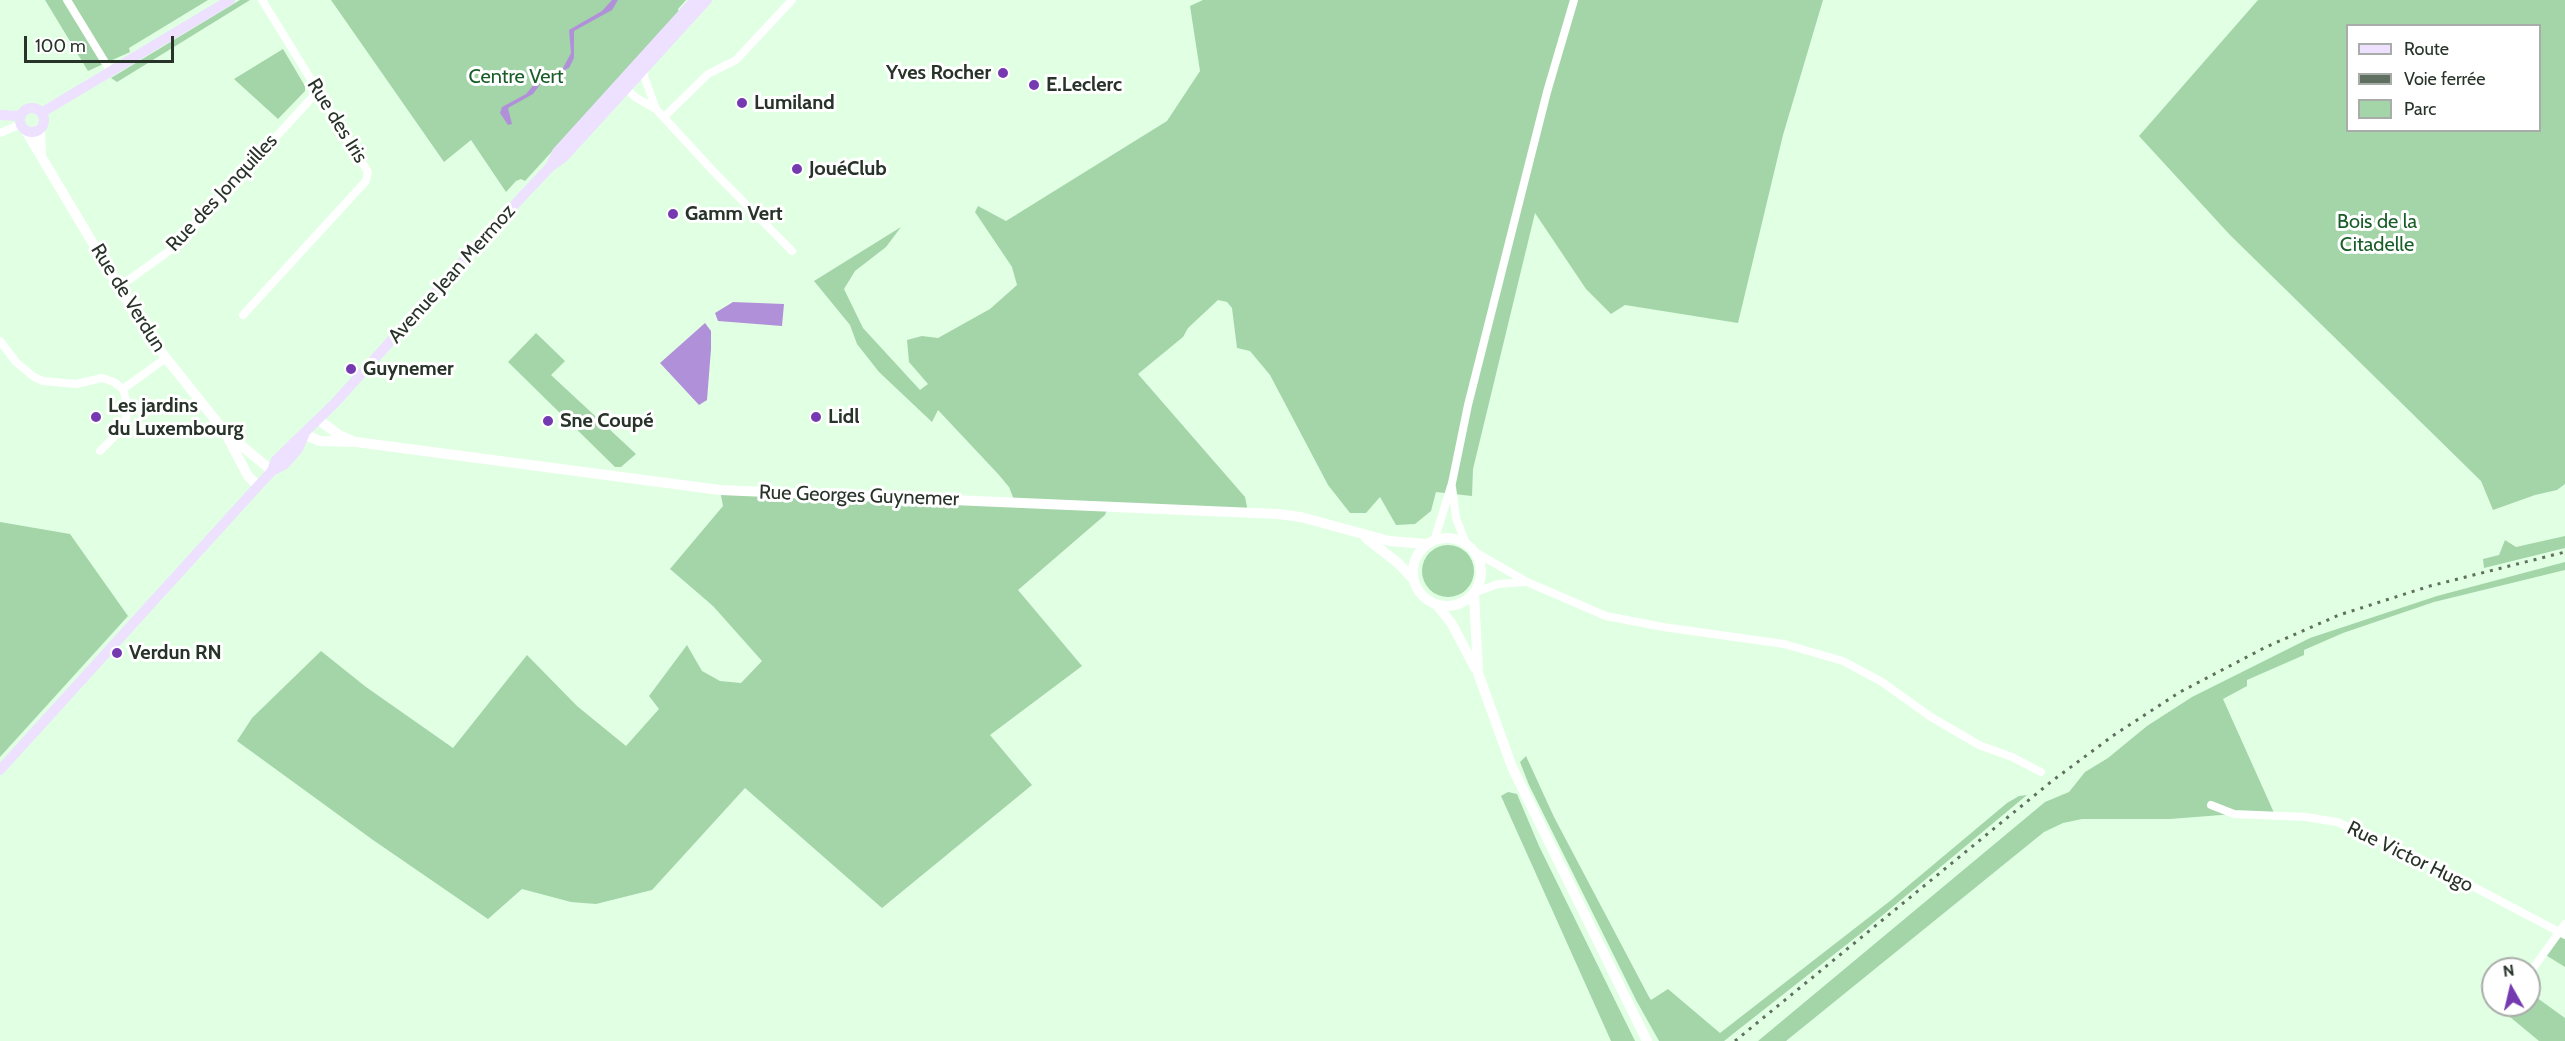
<!DOCTYPE html>
<meta charset="utf-8">
<style>
body{margin:0}
#map{position:relative;width:2565px;height:1041px;overflow:hidden;background:#e1ffe3;font-family:Cabin,sans-serif}
canvas{display:block}
.legend{position:absolute;left:2346px;top:24px;width:195px;height:108px;box-sizing:border-box;background:#fff;border:2px solid #a9ada9;margin:0;padding:8px 10px;list-style:none;font-size:18px;color:#283329}
.legend li{display:flex;align-items:center;gap:12px;height:30px}
.legend b{width:30px;border:2px solid #a9ada9}
.north{position:absolute;left:2481px;top:957px;width:60px;height:60px;box-sizing:border-box;background:#fff;border:2px solid #a9ada9;border-radius:50%;rotate:352deg;font-size:16px;font-weight:700;line-height:24px;text-align:center;color:#283329}
.north::after{content:'';display:block;margin:auto;width:21px;height:27px;background:#763ab0;clip-path:polygon(50% 0,100% 100%,50% 72%,0 100%)}
.scale{position:absolute;left:24px;top:36px;width:150px;height:27px;box-sizing:border-box;border:3px solid #283329;border-top:0;padding-left:8px;font-size:18px;line-height:21px;white-space:nowrap;color:#283329;-webkit-text-stroke:4px #fff;paint-order:stroke}
</style>
<div id="map">
<canvas width="2565" height="1041"></canvas>
<ul class="legend">
<li><b style="height:8px;background:#eee0ff"></b>Route</li>
<li><b style="height:8px;background:#5f6f60"></b>Voie ferrée</li>
<li><b style="height:16px;background:#a3d5a8"></b>Parc</li>
</ul>
<div class="north">N</div>
<div class="scale">100 m</div>
</div>
<script>
const ctx = document.querySelector('canvas').getContext('2d');
ctx.lineJoin = 'round';
function paint(path, color) { ctx.fillStyle = color; ctx.fill(path, 'evenodd'); }
const poly = rows => new Path2D(rows.map(r => 'M' + r).join(''));
function strokePath(path, color, width, dash) { ctx.strokeStyle = color; ctx.lineWidth = width; ctx.lineCap = dash ? 'butt' : 'round'; ctx.setLineDash(dash || []); ctx.stroke(path); }
function label(font, color, halo, rows, align = 'center') {
  ctx.font = font + ' Cabin,sans-serif'; ctx.lineWidth = 6; ctx.setLineDash([]); ctx.textBaseline = 'middle'; ctx.strokeStyle = halo; ctx.fillStyle = color; for (const [text, x, y, turn = 0] of rows) {
    ctx.save(); ctx.translate(x, y); ctx.rotate((+turn || 0) * Math.PI / 180); ctx.textAlign = isNaN(turn) ? turn : align; if (halo) ctx.strokeText(text, 0, 0); ctx.fillText(text, 0, 0); ctx.restore();
  }
}
paint(poly([
 [45,0,208,0,129,48,130,52,88,71],
 [240,0,250,0,122,79,117,82,111,78],
 [331,0,686,0,678,9,679,12,525,181,521,179,516,181,506,192,471,140,444,162],
 [1203,0,1823,0,1783,135,1738,323,1625,305,1611,314,1586,289,1535,213,1473,469,1472,496,1436,492,1431,511,1415,524,1396,525,1380,497,1366,513,1350,513,1328,485,1270,375,1250,351,1237,348,1232,308,1227,302,1218,300,1188,328,1183,337,1138,374,1245,497,1248,512,1108,507,1105,515,1018,590,1082,666,990,735,1032,785,882,908,745,788,652,890,596,904,571,902,522,889,488,919,373,840,237,741,252,718,321,651,366,687,453,748,527,655,577,706,626,746,659,709,649,696,687,645,702,671,720,681,741,683,762,661,713,606,670,569,723,506,720,490,1015,502,1009,487,999,475,938,410,932,422,879,372,857,344,850,325,814,281,901,227,886,247,855,271,844,289,863,328,920,390,928,384,909,362,907,340,922,336,938,338,990,309,1017,285,1012,267,975,212,978,206,1006,221,1167,121,1200,71,1190,6],
 [2258,0,2565,0,2565,484,2557,490,2535,495,2493,510,2481,481,2230,235,2139,136],
 [2348,26,2540,26,2540,130,2348,130],
 [283,49,305,86,305,91,278,119,234,79],
 [536,333,565,361,551,375,636,454,621,467,615,467,508,362],
 [0,522,70,534,128,616,0,757],
 [2565,536,2565,548,2484,568,2483,559,2499,555,2505,540,2516,547],
 '1422 571a26 26 0 1 1 52 0a26 26 0 1 1-52 0Z',
 [2565,562,2565,570,2434,602,2343,633,2304,650,2304,655,2247,680,2247,686,2223,699,2275,815,2234,814,2170,819,2082,819,2063,823,2044,832,1786,1041,1758,1041,2045,802,2069,792,2085,772,2108,758,2147,726,2192,697,2310,638,2437,596],
 [1526,756,1554,817,1649,997,1651,1000,1668,989,1720,1033,1890,901,2007,803,2019,796,2027,795,1860,934,1724,1041,1659,1041,1636,1000,1529,785,1520,762],
 [1508,792,1517,794,1539,846,1635,1041,1611,1041,1501,796],
 [2559,932,2565,935,2565,967,2544,954],
 [2529,992,2565,1018,2565,1041,2539,1041,2504,1012,2508,1005,2529,1005]
]), '#a3d5a8');
paint(poly([
 [612,0,618,0,612,10,574,31,574,58,569,68,545,78,533,94,508,108,512,124,508,125,500,113,502,107,526,94,541,76,563,68,571,53,569,30,602,11],
 [733,302,784,304,782,326,718,321,715,313],
 [705,323,711,331,711,349,707,400,699,405,660,363]
]), '#b091d9');
strokePath(poly([
 [67,0,111,72],
 [645,68,644,76,656,109],
 [625,87,635,97,656,109,714,172,792,251],
 [664,117,708,74,736,60,792,0],
 [0,133,21,124],
 [119,287,176,246,318,91],
 [243,315,366,181,368,172,262,0],
 [0,341,16,362,34,377,43,381,76,384,102,378,114,382,123,389],
 [100,451,116,435,126,420,127,404,123,389,166,358],
 [1452,487,1456,518,1466,544],
 [1434,541,1452,483,1468,405,1547,92,1574,0],
 [1475,552,1527,582,1606,616,1663,627,1784,644,1843,661,1882,682,1931,717,1979,745,2012,757,2041,772],
 [1476,592,1498,584,1525,582],
 [2211,805,2234,814,2306,817,2337,822,2415,856,2565,935],
 [2529,974,2565,924],
 [2504,1012,2508,1005]
]), '#fff', 8);
strokePath(poly([
 [40,128,41,153],
 [26,131,132,309,166,358,225,432,272,471],
 [319,420,339,435,353,441],
 [305,435,320,441,356,442,720,490,1278,514,1301,517,1389,541,1427,544],
 [228,438,248,476,258,486],
 '1413 572a34 34 0 1 1 68 0a34 34 0 1 1-68 0Z',
 [1366,538,1398,563,1414,580],
 [1474,594,1478,673,1512,767,1647,1041],
 [1437,605,1452,624,1475,668]
]), '#fff', 10);
strokePath(poly([
 '20 120a12 12 0 1 1 24 0a12 12 0 1 1-24 0Z',
 [41,113,230,0],
 [0,115,20,116],
 [550,167,557,152,695,0],
 [272,471,276,460,334,404,487,234,550,167,564,157,707,0],
 [0,770,258,486,272,471,285,464,298,449,304,435]
]), '#eee0ff', 10);
strokePath(poly([
 [1735,1041,2052,781,2114,735,2180,692,2266,647,2339,615,2430,586,2565,552]
]), '#5f6f60', 3, [3, 6]);
for (const [x, y, r, color] of [
 [1003,73,6,"#763ab0"],
 [1034,85,6,"#763ab0"],
 [742,103,6,"#763ab0"],
 [797,169,6,"#763ab0"],
 [673,214,6,"#763ab0"],
 [351,369,6,"#763ab0"],
 [96,417,6,"#763ab0"],
 [816,417,6,"#763ab0"],
 [548,421,6,"#763ab0"],
 [117,653,6,"#763ab0"]
]) { const dot = new Path2D(); dot.arc(x, y, r, 0, 2 * Math.PI); ctx.fillStyle = color; ctx.fill(dot); strokePath(dot, '#fff', 2); }
label('bold 20px', '#283329', '#fff', [
 ["Yves Rocher",991,73,"right"],
 ["E.Leclerc",1046,85],
 ["Lumiland",754,103],
 ["JouéClub",809,169],
 ["Gamm Vert",685,214],
 ["Guynemer",363,369],
 ["Les jardins",108,406],
 ["du Luxembourg",108,429],
 ["Lidl",828,417],
 ["Sne Coupé",560,421],
 ["Verdun RN",129,653]
], 'left');
label('20px', '#195e28', '#fff', [
 ["Centre Vert",516,77],
 ["Bois de la",2377,222],
 ["Citadelle",2377,245]
]);
label('20px', '#283329', '#fff', [
 ["Rue des Iris",337,121,58],
 ["Rue des Jonquilles",222,193,-47],
 ["Avenue Jean Mermoz",452,274,-48],
 ["Rue de Verdun",128,298,58],
 ["Rue Georges Guynemer",859,496,2],
 ["Rue Victor Hugo",2410,857,26]
]);
</script>
